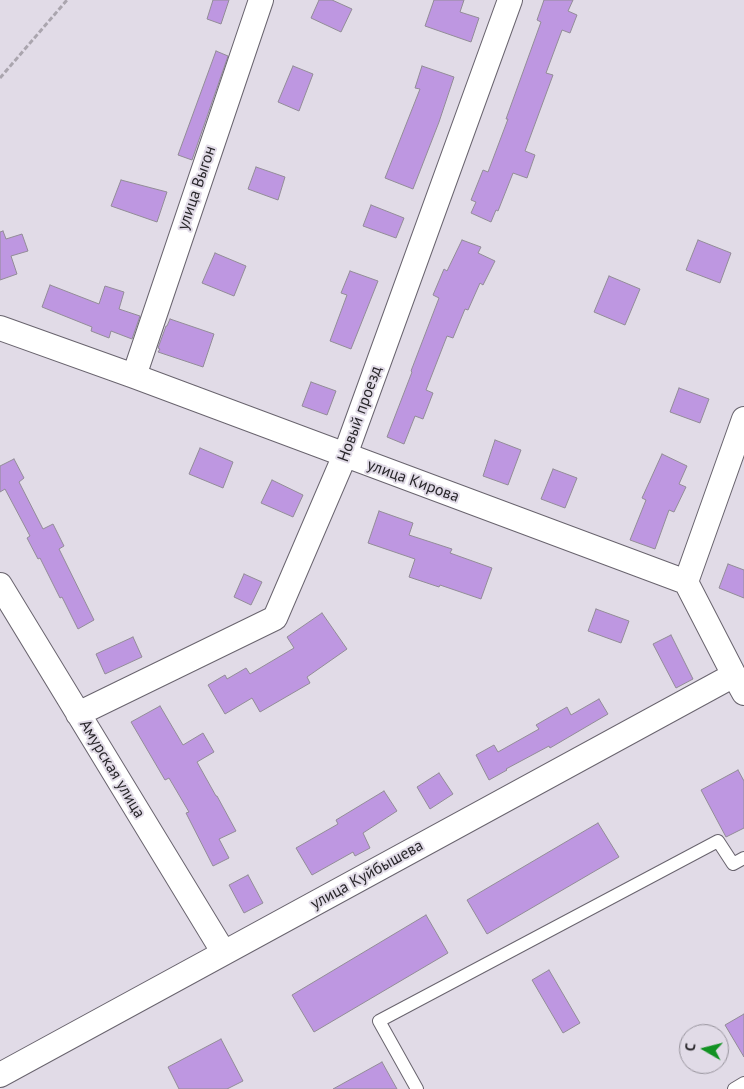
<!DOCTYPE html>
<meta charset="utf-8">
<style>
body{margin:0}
#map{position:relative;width:744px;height:1089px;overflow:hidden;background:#e1dbe7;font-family:"PT Sans",sans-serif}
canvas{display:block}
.north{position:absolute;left:679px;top:1024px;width:50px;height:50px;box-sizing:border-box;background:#e1dbe7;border:1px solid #97939c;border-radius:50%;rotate:278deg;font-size:14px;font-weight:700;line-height:20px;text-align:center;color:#29272b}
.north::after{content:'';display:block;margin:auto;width:18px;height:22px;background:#129223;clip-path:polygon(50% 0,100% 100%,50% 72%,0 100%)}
</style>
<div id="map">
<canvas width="744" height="1089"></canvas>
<div class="north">С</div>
</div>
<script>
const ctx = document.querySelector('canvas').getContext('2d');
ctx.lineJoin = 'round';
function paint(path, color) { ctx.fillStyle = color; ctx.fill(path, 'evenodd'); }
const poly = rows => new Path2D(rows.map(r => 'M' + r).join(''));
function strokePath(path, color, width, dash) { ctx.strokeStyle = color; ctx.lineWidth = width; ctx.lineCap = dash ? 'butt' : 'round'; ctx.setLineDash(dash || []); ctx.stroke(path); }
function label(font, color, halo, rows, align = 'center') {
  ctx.font = font + ' "PT Sans",sans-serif'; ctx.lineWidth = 4; ctx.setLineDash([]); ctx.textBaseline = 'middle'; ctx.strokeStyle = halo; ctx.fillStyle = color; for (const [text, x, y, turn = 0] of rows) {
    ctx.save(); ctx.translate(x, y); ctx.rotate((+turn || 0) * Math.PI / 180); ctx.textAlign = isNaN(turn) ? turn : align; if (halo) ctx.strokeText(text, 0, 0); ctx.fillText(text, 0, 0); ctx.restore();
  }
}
const building = poly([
 [213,0,229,0,221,24,207,19,213,0],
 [319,0,332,0,352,9,341,32,311,18,319,0],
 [434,0,464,0,460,12,479,18,471,42,425,26,434,0],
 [544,0,573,0,568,11,577,15,570,33,562,30,546,73,553,75,525,151,535,155,527,178,513,173,498,211,496,210,491,222,471,213,476,202,471,200,483,170,488,172,508,119,506,119,541,22,537,20,544,0],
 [216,51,228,56,192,160,178,155,216,51],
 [293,66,313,74,299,111,278,102,293,66],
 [422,66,454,77,439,122,413,189,385,178,420,89,415,88,422,66],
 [256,167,285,177,278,200,248,189,256,167],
 [121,180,167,192,157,222,111,206,121,180],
 [371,205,404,218,396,238,363,226,371,205],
 [3,231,6,239,22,234,28,251,11,256,17,274,0,280,0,232,3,231],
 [462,240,481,247,478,253,495,261,483,285,480,283,468,310,465,309,453,338,447,336,426,390,433,393,423,419,415,416,404,444,387,437,412,372,411,371,439,298,433,295,444,269,447,271,462,240],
 [698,240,731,253,720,283,686,270,698,240],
 [215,253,246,266,234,296,202,283,215,253],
 [350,271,378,281,351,349,330,341,347,295,341,293,350,271],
 [609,276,640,289,625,325,594,312,609,276],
 [50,285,99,304,105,286,124,292,119,309,140,316,132,339,111,331,109,338,91,331,92,327,42,307,50,285],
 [170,319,214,334,203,367,158,352,160,349,158,348,166,326,167,326,170,319],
 [311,382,336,391,327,415,302,406,311,382],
 [679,388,709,399,700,423,670,412,679,388],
 [495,440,521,450,508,485,483,476,495,440],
 [200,448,233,462,223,488,189,474,200,448],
 [662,454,687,466,679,484,686,487,674,512,669,510,655,549,630,540,646,500,642,498,662,454],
 [14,459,24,478,19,482,43,529,53,524,64,546,59,549,94,620,78,629,62,597,60,598,40,558,38,559,27,538,30,536,5,489,0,492,0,466,14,459],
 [553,469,577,478,565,508,541,499,553,469],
 [272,480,303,495,293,517,261,503,272,480],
 [379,511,413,523,409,535,452,549,450,553,492,568,481,599,440,585,439,587,409,577,415,559,368,543,379,511],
 [728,564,744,570,744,598,719,588,728,564],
 [244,574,262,582,251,605,234,597,244,574],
 [596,609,629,621,621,643,588,631,596,609],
 [322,613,347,649,307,677,310,683,260,712,252,698,225,714,208,685,225,675,227,679,246,668,250,674,294,648,287,637,322,613],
 [671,635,693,679,676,688,653,644,671,635],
 [133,637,142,657,105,674,96,654,133,637],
 [599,699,608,714,550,748,549,746,506,769,507,770,489,780,476,755,494,745,498,752,539,729,536,725,567,707,571,715,599,699],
 [160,706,183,745,203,733,214,752,197,762,216,796,217,796,236,831,219,839,229,858,213,866,186,813,189,812,169,778,165,780,131,722,160,706],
 [738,770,744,781,744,828,726,837,701,790,738,770],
 [439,773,453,794,430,809,417,787,439,773],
 [384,791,397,811,363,833,370,848,355,856,353,852,312,875,296,848,338,824,336,820,384,791],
 [598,823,619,857,487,934,467,900,598,823],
 [248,875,263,903,244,913,229,885,248,875],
 [426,915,448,953,314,1032,292,995,426,915],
 [549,970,580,1023,563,1033,532,980,549,970],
 [744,1014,744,1057,725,1025,744,1014],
 [221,1039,243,1081,227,1089,179,1089,168,1067,221,1039],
 [382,1062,397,1089,333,1089,382,1062]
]);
paint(building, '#be97e1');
strokePath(building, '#928c97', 1);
const lane = poly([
 [417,1089,379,1021,718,841,733,864,744,858],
 [734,1089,744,1083]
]);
const street = poly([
 [0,328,134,376,686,582],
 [134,376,261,0],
 [744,419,686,582,734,675,744,693],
 [0,585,224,953],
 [78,714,275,618,345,455,510,0],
 [0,1075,734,675]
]);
strokePath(lane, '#69646e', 14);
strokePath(street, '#69646e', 26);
strokePath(poly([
 [0,78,67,0]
]), '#aaa5ae', 3, [5, 2.5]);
strokePath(lane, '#fff', 12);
strokePath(street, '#fff', 24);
label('16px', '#29272b', '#e1dbe7', [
 ["улица Выгон",197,188,-71],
 ["Новый проезд",360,414,-70],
 ["улица Кирова",413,481,20],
 ["Амурская улица",112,769,59],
 ["улица Куйбышева",367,875,-29]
]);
</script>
